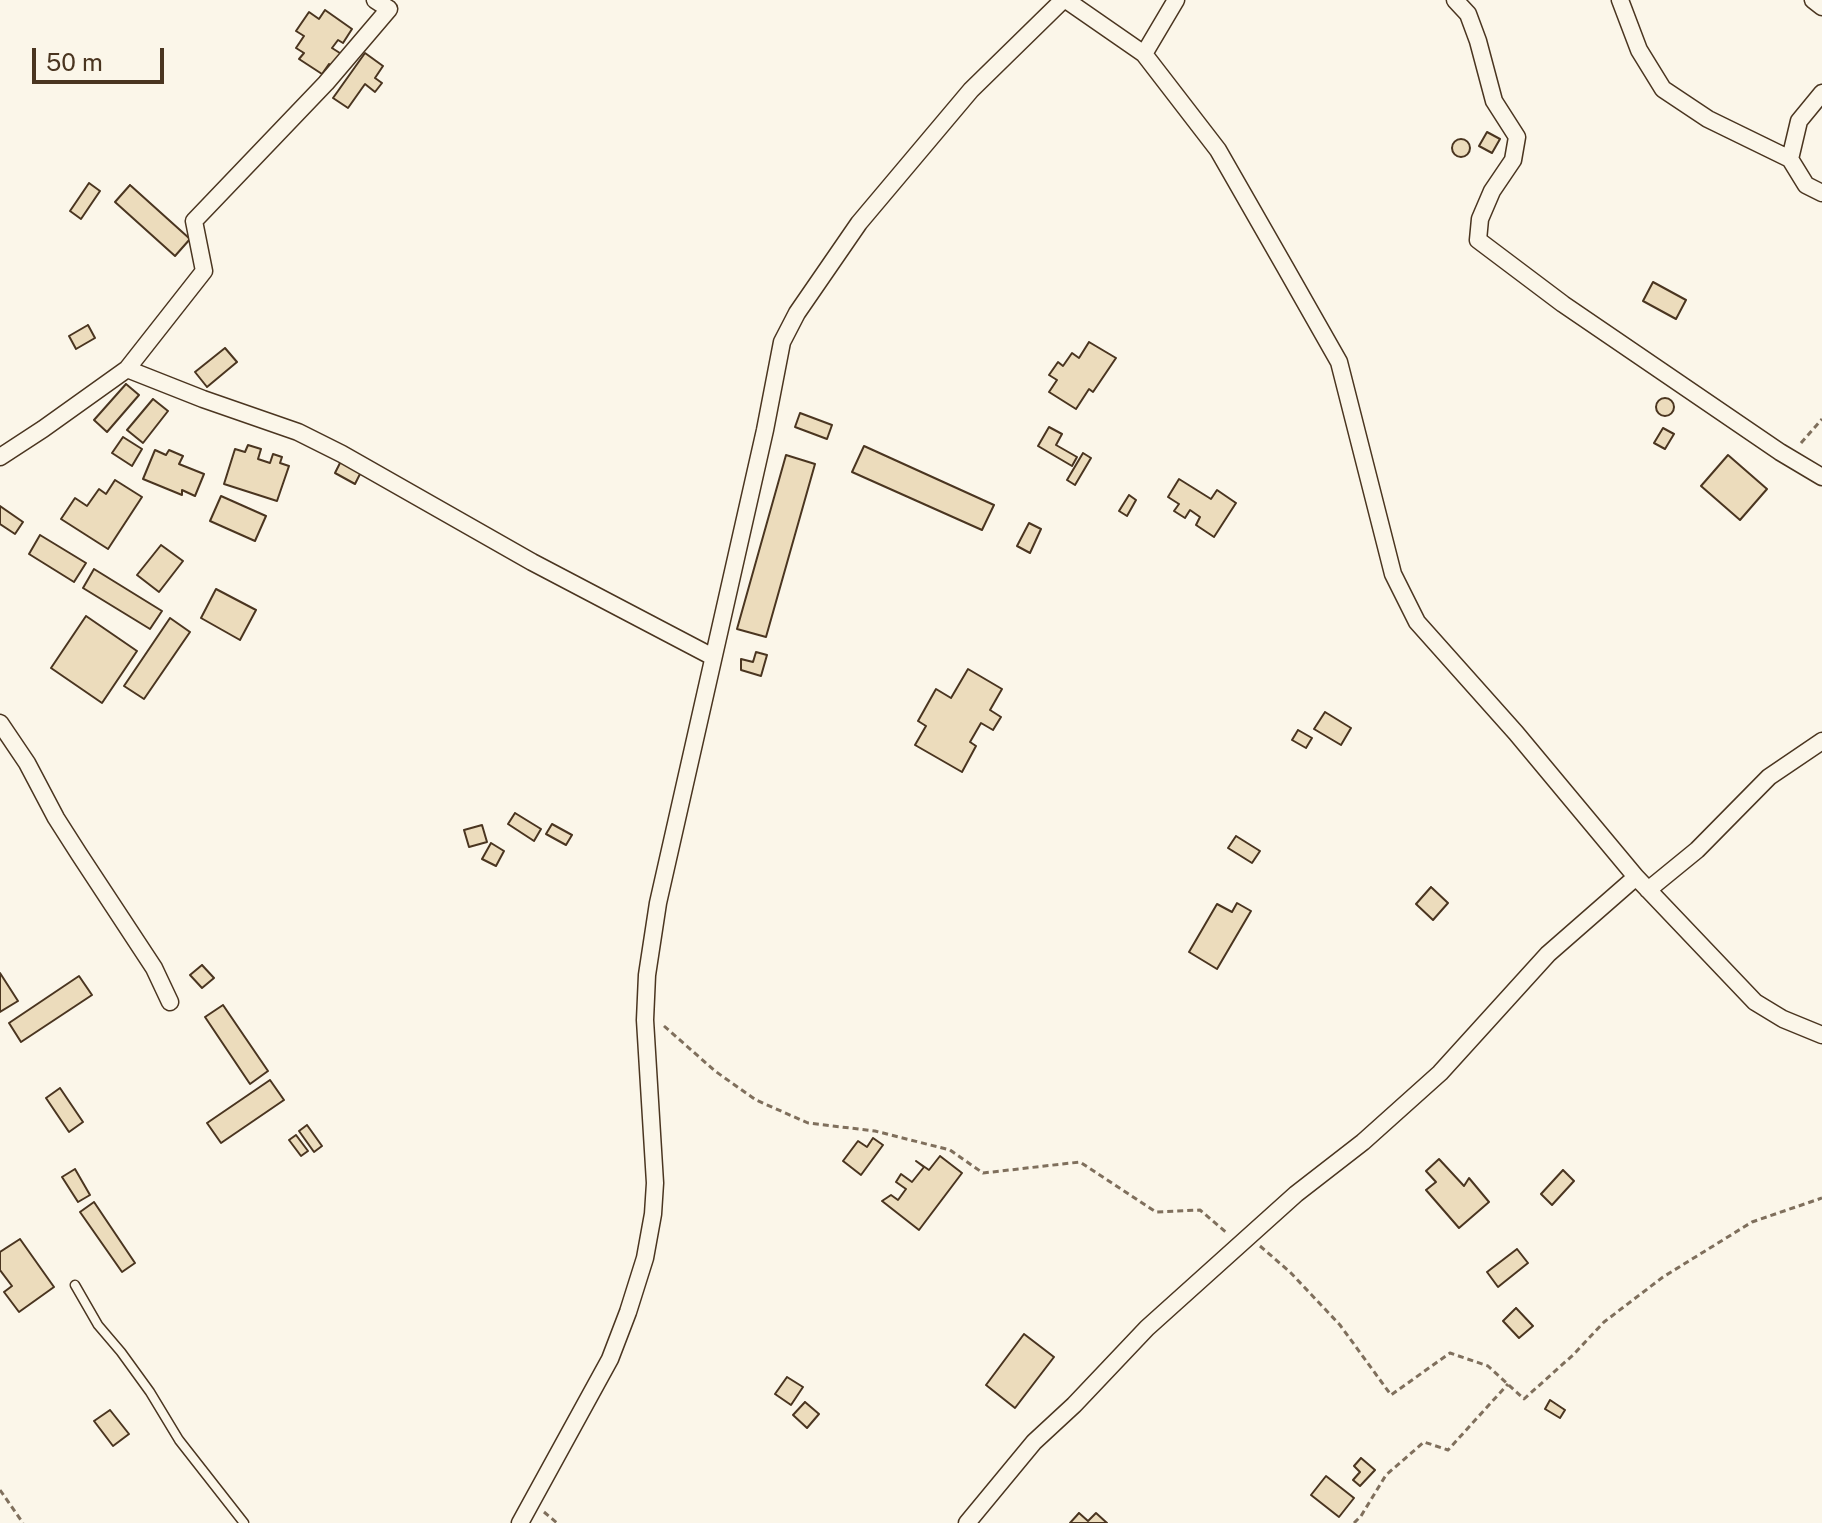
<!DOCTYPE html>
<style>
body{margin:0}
#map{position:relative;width:1822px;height:1523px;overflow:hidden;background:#fbf6e9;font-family:"Public Sans",sans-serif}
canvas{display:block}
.scale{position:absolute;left:32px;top:48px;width:132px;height:36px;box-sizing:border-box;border:4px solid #4a3520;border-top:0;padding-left:10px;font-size:24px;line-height:28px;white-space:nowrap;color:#4a3520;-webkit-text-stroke:6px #fbf6e9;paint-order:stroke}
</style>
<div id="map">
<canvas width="1822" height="1523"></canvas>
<div class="scale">50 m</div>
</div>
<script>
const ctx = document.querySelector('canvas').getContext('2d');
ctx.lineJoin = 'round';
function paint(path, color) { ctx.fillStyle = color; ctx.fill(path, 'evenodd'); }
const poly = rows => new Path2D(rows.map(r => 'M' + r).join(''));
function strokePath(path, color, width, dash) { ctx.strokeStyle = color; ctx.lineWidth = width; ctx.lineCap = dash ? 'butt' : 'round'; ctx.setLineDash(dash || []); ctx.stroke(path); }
const building = poly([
 [325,10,352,29,343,43,338,40,332,48,343,55,334,69,329,64,322,74,299,59,304,53,296,48,304,36,296,31,309,12,319,19,325,10],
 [365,53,383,66,375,78,382,83,375,92,365,84,348,108,333,98,365,53],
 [1487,132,1500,139,1492,153,1479,146,1487,132],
 '1452 148a9 9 0 1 1 18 0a9 9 0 1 1-18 0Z',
 [89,183,100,191,81,219,70,211,89,183],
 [130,185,190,239,175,256,115,202,130,185],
 [1653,282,1686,300,1676,319,1643,301,1653,282],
 [88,325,95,338,76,349,69,336,88,325],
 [1089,342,1116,358,1093,392,1089,389,1076,409,1049,392,1057,380,1049,375,1058,362,1063,366,1072,353,1079,358,1089,342],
 [225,348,237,362,207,387,195,372,225,348],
 [126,384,139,395,107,432,94,420,126,384],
 '1656 407a9 9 0 1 1 18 0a9 9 0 1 1-18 0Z',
 [153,399,168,411,143,443,127,430,153,399],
 [800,413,832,425,827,439,795,427,800,413],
 [1049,427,1062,434,1056,445,1077,457,1072,466,1038,446,1049,427],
 [1663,428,1674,434,1665,449,1654,443,1663,428],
 [123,437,142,449,132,466,112,453,123,437],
 [248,445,261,449,258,459,270,463,273,454,282,457,280,463,289,466,277,501,224,484,235,449,245,452,248,445],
 [864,446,994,505,982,530,852,472,864,446],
 [155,450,166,455,169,450,183,456,179,464,204,474,195,496,182,490,182,495,143,479,155,450],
 [1083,453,1091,458,1075,485,1067,480,1083,453],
 [786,455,815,464,766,637,737,629,786,455],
 [1728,455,1767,489,1740,520,1701,486,1728,455],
 [341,461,361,472,355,484,335,473,341,461],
 [1179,479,1211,499,1217,490,1236,503,1214,537,1196,525,1200,517,1190,510,1185,518,1174,511,1179,504,1168,497,1179,479],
 [115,480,142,497,108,549,61,519,75,498,87,506,99,489,106,494,115,480],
 [1129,495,1136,500,1127,516,1119,511,1129,495],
 [221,496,266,516,255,541,210,521,221,496],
 [0,506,23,522,15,534,0,524,0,506],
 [1029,523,1041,529,1030,553,1017,546,1029,523],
 [40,535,86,563,74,582,29,554,40,535],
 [161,545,183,561,159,592,137,575,161,545],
 [94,569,162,611,150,629,83,588,94,569],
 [216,589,256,610,240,640,201,618,216,589],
 [86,616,137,651,102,703,51,668,86,616],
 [170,618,190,632,144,699,124,686,170,618],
 [756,652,767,655,761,676,741,670,741,659,753,662,756,652],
 [968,669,1002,689,990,710,1001,717,993,730,981,723,970,742,976,746,962,772,915,745,926,726,918,721,936,689,951,698,968,669],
 [1325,712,1351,728,1341,745,1314,729,1325,712],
 [1298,730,1312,738,1306,748,1292,740,1298,730],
 [515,813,541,829,534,841,508,824,515,813],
 [552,824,572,835,566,845,546,834,552,824],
 [482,825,487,842,469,847,464,830,482,825],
 [1236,836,1260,851,1252,863,1228,848,1236,836],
 [491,843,504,851,496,866,482,859,491,843],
 [1431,887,1448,903,1433,920,1416,904,1431,887],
 [1237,903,1251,911,1217,969,1189,952,1217,904,1232,912,1237,903],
 [202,965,214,978,202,988,190,975,202,965],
 [0,973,18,1001,0,1012,0,973],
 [79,976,92,995,21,1042,9,1023,79,976],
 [223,1005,268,1071,250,1084,205,1017,223,1005],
 [270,1080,284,1100,221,1143,207,1123,270,1080],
 [60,1088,83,1122,69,1132,46,1098,60,1088],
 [307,1125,322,1146,314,1152,299,1131,307,1125],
 [296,1135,308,1151,301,1156,289,1140,296,1135],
 [873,1138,883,1145,861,1175,843,1161,858,1141,867,1147,873,1138],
 [940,1156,962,1173,919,1230,882,1201,891,1195,898,1200,906,1189,896,1182,901,1174,912,1182,924,1167,916,1161,929,1170,940,1156],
 [1439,1159,1464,1186,1469,1178,1489,1202,1459,1228,1426,1190,1436,1182,1426,1171,1439,1159],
 [75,1169,90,1195,78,1202,62,1177,75,1169],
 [1563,1170,1574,1181,1552,1205,1541,1194,1563,1170],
 [94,1202,135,1263,122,1272,80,1212,94,1202],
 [20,1239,54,1287,19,1312,4,1292,12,1286,0,1270,0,1252,20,1239],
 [1517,1249,1528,1263,1498,1287,1487,1272,1517,1249],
 [1516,1308,1533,1326,1519,1338,1503,1321,1516,1308],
 [1024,1334,1054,1357,1015,1408,986,1385,1024,1334],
 [787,1377,803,1387,791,1405,775,1394,787,1377],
 [1550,1400,1565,1410,1560,1418,1545,1409,1550,1400],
 [805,1402,819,1414,807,1428,793,1415,805,1402],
 [110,1410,129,1434,113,1446,94,1421,110,1410],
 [1361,1458,1375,1470,1360,1486,1353,1480,1360,1472,1354,1466,1361,1458],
 [1326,1476,1354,1498,1339,1517,1311,1495,1326,1476],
 [1079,1513,1088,1521,1096,1513,1107,1523,1070,1523,1079,1513]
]);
paint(building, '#ecdcbc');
strokePath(building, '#4a3520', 2);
const service = poly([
 [75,1285,98,1325,121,1352,150,1392,179,1440,244,1523]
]);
const minor = poly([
 [1066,0,1144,54,1218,150,1285,267,1339,362,1393,574,1417,622,1516,733,1636,877,1755,1002,1783,1019,1822,1035],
 [1455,0,1468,14,1478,41,1494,101,1517,137,1513,160,1492,191,1480,219,1478,240,1563,304,1780,452,1822,477],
 [1620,0,1639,50,1663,89,1708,119,1790,159],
 [1813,0,1822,7],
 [1144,54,1176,0],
 [1822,93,1799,121,1790,159,1806,185,1822,193],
 [127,369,204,271,194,221,326,83,389,9,375,0],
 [0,457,43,429,127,369,203,399,298,432,342,454,532,562,713,657],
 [0,723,27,763,56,818,79,854,154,968,170,1002],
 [1648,890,1697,850,1769,777,1822,741],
 [520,1523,610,1359,628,1312,645,1258,653,1214,655,1183,645,1020,647,975,658,903,765,430,782,342,797,313,859,223,971,90,1063,0],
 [967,1523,1034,1442,1074,1405,1147,1328,1296,1194,1363,1142,1440,1073,1548,954,1636,877]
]);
strokePath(service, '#4a3520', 11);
strokePath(minor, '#4a3520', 19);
strokePath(poly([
 [1801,443,1822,419],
 [664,1026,715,1071,756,1100,808,1123,875,1131,950,1150,983,1173,1080,1162,1156,1212,1200,1210,1227,1233],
 [1260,1246,1290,1272,1340,1325,1391,1395,1450,1353,1488,1366,1524,1399,1573,1355,1604,1322,1663,1277,1752,1222,1822,1198],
 [0,1490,23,1523],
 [544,1512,557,1523],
 [1354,1523,1361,1516,1386,1475,1424,1442,1448,1450,1508,1384]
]), '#7f6f5c', 3, [6, 4]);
strokePath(service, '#fbf6e9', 8);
strokePath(minor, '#fbf6e9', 16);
</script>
